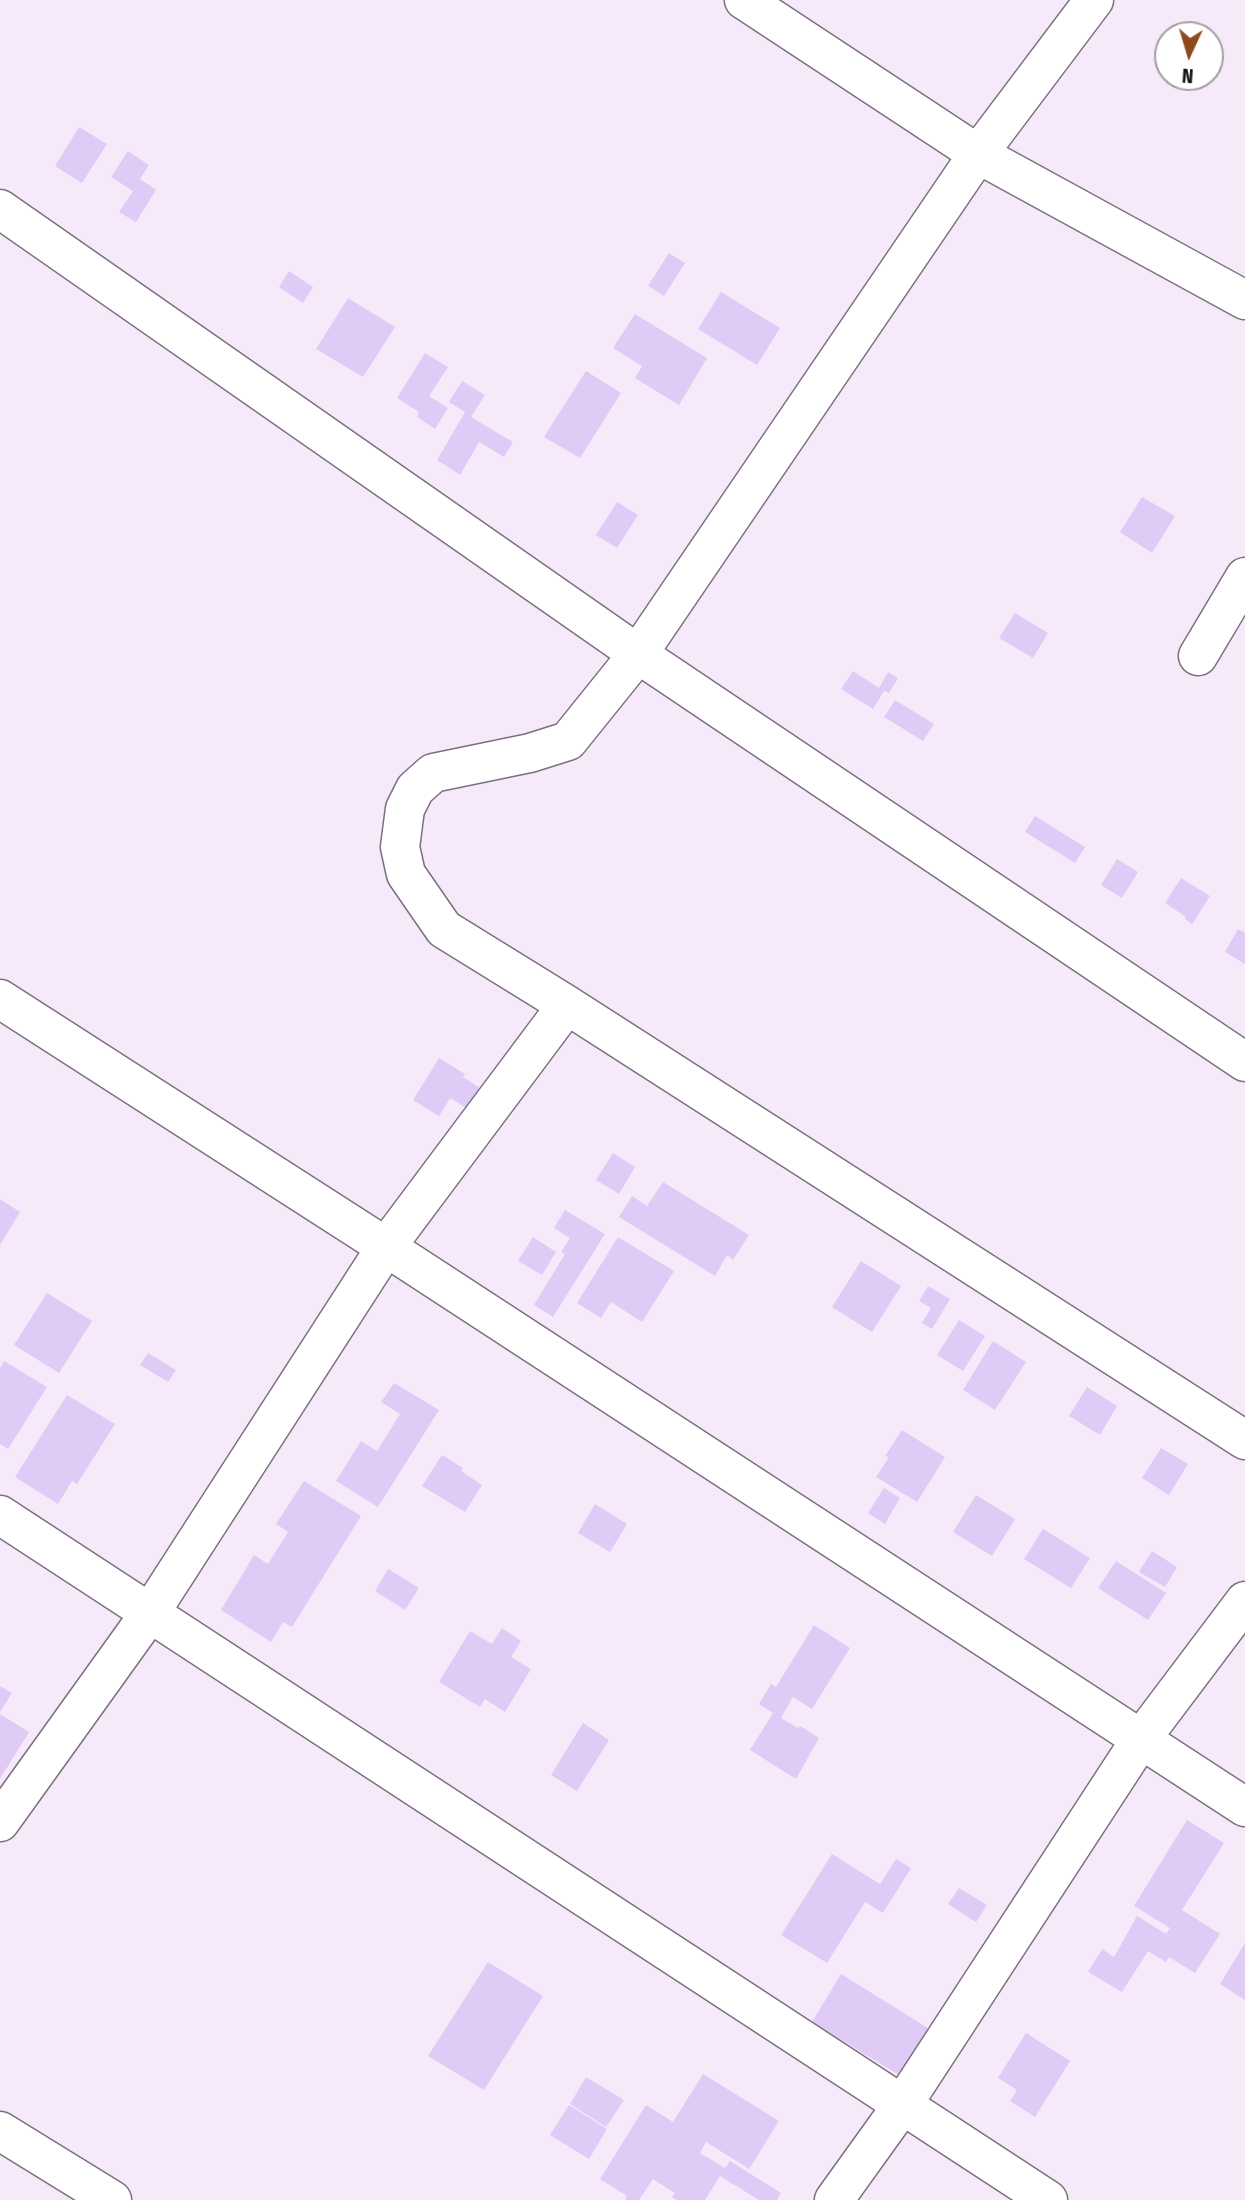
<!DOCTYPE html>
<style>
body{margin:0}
#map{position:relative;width:1245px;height:2200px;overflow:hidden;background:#f6e9f9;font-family:"Fira Sans Condensed",sans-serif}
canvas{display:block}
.north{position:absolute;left:1154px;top:21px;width:70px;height:70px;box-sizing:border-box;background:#fff;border:2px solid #a19fa2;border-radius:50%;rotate:184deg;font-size:19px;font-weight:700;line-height:28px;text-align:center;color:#151016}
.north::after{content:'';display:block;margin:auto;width:24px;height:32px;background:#8e4a1c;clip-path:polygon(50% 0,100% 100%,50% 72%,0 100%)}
</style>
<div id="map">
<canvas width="1245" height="2200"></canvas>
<div class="north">N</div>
</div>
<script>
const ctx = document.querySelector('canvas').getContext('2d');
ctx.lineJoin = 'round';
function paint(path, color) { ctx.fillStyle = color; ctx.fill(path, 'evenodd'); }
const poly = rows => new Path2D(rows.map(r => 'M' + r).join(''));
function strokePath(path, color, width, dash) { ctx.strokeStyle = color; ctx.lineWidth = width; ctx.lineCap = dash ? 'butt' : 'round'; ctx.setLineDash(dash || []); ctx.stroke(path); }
paint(poly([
 [79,127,107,144,82,183,55,166],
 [128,151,149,165,140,179,156,190,136,222,119,212,133,191,111,177],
 [669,253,685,263,664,296,648,286],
 [289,271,313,287,303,303,279,287],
 [721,292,780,328,757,365,698,329],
 [348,298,395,327,363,377,316,349],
 [635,314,707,358,679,405,635,378,642,366,613,348],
 [425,353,448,367,429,396,448,408,435,429,417,417,419,412,397,398],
 [586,371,621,393,580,458,544,437],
 [462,381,485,395,471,417,513,442,504,457,479,442,460,475,437,460,465,412,449,402],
 [1142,497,1175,516,1152,553,1120,532],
 [617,502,638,515,617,548,596,535],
 [1015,613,1048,633,1033,658,999,638],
 [853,671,879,688,888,672,898,678,889,693,884,691,873,709,841,689],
 [895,700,934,724,923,741,884,717],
 [1035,816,1085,847,1075,863,1025,832],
 [1117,859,1138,872,1122,898,1101,885],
 [1181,878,1210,896,1192,924,1185,919,1186,917,1165,903],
 [1238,929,1245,933,1245,964,1225,952],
 [439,1058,465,1074,463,1077,486,1092,473,1112,450,1098,439,1116,413,1100],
 [613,1153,635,1167,619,1194,596,1180],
 [663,1182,749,1235,733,1260,727,1255,715,1276,619,1217,632,1196,647,1206],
 [0,1199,20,1212,0,1245],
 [565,1210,605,1234,553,1317,534,1305,565,1254,561,1252,570,1238,554,1228],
 [533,1237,556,1252,542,1275,518,1261],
 [618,1237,674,1271,642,1322,611,1302,601,1318,577,1303],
 [861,1261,901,1286,872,1332,832,1307],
 [928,1286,950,1299,932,1329,922,1323,931,1308,919,1301],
 [47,1293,92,1321,59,1373,14,1345],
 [959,1320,985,1336,963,1371,937,1355],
 [993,1341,1026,1362,995,1410,963,1390],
 [148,1353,176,1370,168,1382,140,1365],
 [4,1361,47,1387,8,1449,0,1444,0,1368],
 [394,1383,439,1410,378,1507,336,1481,361,1441,377,1451,400,1414,381,1402],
 [1087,1387,1117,1406,1100,1435,1069,1416],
 [67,1395,115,1424,77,1484,72,1481,58,1504,15,1477],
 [902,1430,945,1457,917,1502,876,1477,889,1457,885,1456],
 [1161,1448,1188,1464,1169,1495,1142,1478],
 [442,1455,463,1468,461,1471,482,1485,465,1512,422,1486],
 [304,1481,361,1516,292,1627,283,1622,271,1642,221,1610,254,1555,268,1564,288,1532,276,1524],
 [884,1488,900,1498,885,1524,868,1513],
 [976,1495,1015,1519,992,1556,953,1532],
 [595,1504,627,1524,610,1552,578,1533],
 [1043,1529,1090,1558,1071,1588,1024,1559],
 [1152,1551,1177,1567,1165,1587,1139,1572],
 [1116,1561,1166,1593,1148,1620,1098,1588],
 [388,1569,419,1588,405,1610,375,1591],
 [814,1625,850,1648,812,1709,793,1697,781,1718,798,1728,800,1726,819,1738,796,1779,750,1750,773,1713,759,1704,771,1684,776,1687],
 [502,1628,521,1641,511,1657,531,1669,505,1712,485,1699,480,1707,439,1682,470,1631,492,1644],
 [0,1686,12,1693,0,1712],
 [0,1714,29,1732,0,1779],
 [583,1723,609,1740,577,1791,551,1775],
 [1187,1820,1224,1843,1182,1910,1220,1934,1195,1973,1169,1957,1166,1962,1148,1951,1122,1992,1088,1972,1102,1949,1114,1957,1137,1916,1166,1934,1170,1928,1134,1906],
 [832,1854,880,1884,896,1859,911,1868,883,1913,865,1902,827,1963,781,1935],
 [959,1888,987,1905,976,1922,948,1904],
 [1245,1943,1245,2000,1220,1984],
 [488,1962,543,1996,484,2090,428,2056],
 [841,1974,928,2028,899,2075,812,2022],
 [1026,2033,1070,2061,1035,2117,1010,2101,1017,2090,998,2078],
 [703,2074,779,2121,749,2169,706,2142,700,2153,725,2168,730,2161,781,2193,777,2200,759,2200,720,2176,705,2200,677,2200,672,2197,675,2193,653,2179,639,2200,625,2200,627,2196,600,2179,646,2105,673,2122],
 [586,2077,624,2100,606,2127,570,2104],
 [569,2105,607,2129,589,2159,550,2135]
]), '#e0cbf7');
const street = poly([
 [744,0,978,154,1245,300],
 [0,209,638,654,1245,1062],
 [1198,656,1245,577],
 [0,999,386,1247,1245,1807],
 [567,1005,1245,1440],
 [0,1515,1048,2200],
 [0,1822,150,1613,386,1247,567,1005,444,929,406,874,400,847,405,809,415,789,433,773,530,753,568,741,638,654,978,154,1094,0],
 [0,2131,112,2200],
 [834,2200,903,2104,1141,1739,1245,1601]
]);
strokePath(street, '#7c707f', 41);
strokePath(street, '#fff', 38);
</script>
